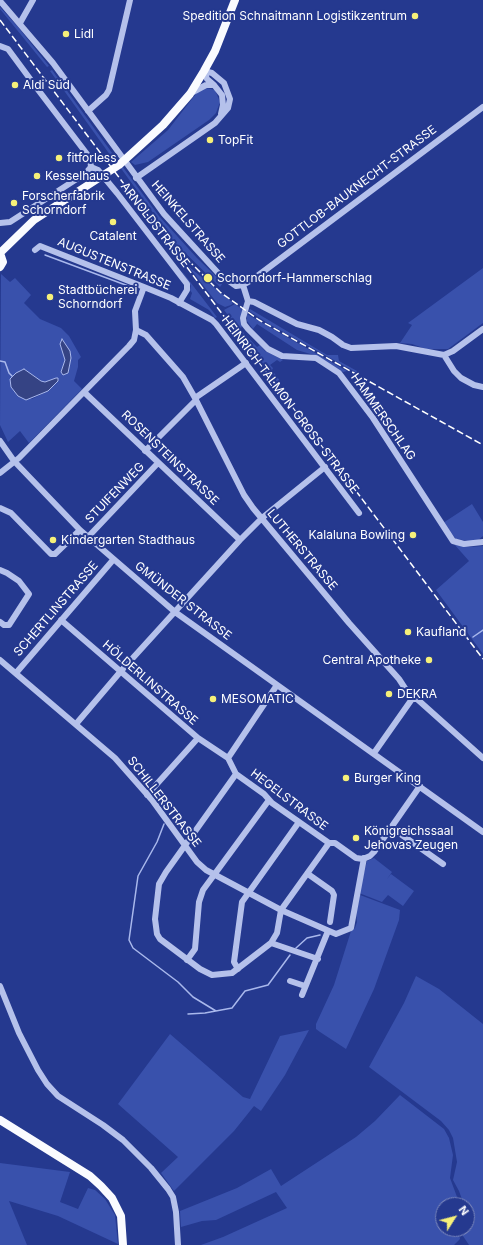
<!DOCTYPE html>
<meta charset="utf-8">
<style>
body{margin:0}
#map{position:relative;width:483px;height:1245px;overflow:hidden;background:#25398f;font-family:Inter,sans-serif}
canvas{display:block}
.north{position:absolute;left:435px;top:1197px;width:40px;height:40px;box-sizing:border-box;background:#25398f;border:1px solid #7c88bc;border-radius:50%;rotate:54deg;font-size:11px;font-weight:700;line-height:16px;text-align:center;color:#fff}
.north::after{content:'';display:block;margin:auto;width:14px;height:18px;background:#f6f079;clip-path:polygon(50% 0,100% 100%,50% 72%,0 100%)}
</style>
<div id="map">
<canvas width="483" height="1245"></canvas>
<div class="north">N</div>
</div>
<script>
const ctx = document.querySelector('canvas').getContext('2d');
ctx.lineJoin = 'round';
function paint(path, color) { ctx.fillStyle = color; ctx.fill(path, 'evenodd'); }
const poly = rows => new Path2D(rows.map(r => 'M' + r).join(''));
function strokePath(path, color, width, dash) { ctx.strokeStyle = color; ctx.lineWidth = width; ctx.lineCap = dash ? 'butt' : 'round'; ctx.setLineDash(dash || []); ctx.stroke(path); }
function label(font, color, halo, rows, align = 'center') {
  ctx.font = font + ' Inter,sans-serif'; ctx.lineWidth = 4; ctx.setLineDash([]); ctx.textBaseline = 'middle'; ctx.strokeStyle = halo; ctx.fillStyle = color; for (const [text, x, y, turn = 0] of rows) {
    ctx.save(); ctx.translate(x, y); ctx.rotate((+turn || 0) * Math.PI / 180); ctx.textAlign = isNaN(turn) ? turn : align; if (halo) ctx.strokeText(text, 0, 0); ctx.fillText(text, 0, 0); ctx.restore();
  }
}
paint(poly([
 [0,7,18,27,49,66,47,67,0,9],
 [52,70,115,157,113,159,50,71],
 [206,88,215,90,220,102,216,113,209,120,148,162,135,165,131,162,168,130,195,95,200,90],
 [122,166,159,216,197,258,223,283,220,287,175,243,120,167],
 [188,266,233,303,231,305,225,307,217,303],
 [483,268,483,323,448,349,426,349,412,344,400,343,412,325,408,323],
 [181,270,217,317,215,318,209,310,190,299,192,293,190,290,191,286],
 [1,274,10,282,15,278,31,295,24,303,40,319,61,328,69,336,81,357,78,360,78,367,74,381,82,389,29,443,20,431,8,442,0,425],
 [24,369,41,381,45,382,56,378,48,391,32,399,11,387,10,379],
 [235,304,243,310,241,318,242,327,239,329,224,310],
 [250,309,327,355,338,355,339,361,357,371,357,373,269,324,249,311],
 [247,314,271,328,347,371,343,372,317,356,297,350,257,324,253,329,247,321],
 [238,331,243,332,257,347,260,345,265,351,283,360,280,362,277,360,270,365,273,368,272,370,280,381,278,383],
 [472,504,483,522,483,536,476,542,456,539,443,523],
 [454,544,470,547,483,546,483,654,436,590,469,561],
 [374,858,392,872,387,879,391,874,414,891,403,906,388,895,382,902,359,893,367,861],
 [360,895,400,910,399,920,374,989,346,1049,320,1032,316,1029,316,1024,334,985,351,931,355,928,357,922,356,912],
 [416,976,439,989,483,1024,483,1245,469,1245,461,1233,461,1229,467,1229,467,1205,464,1205,459,1191,453,1180,457,1162,453,1138,449,1130,441,1121,369,1067,404,1003],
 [309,1030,285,1075,261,1111,254,1106,234,1131,174,1191,161,1173,178,1157,118,1104,170,1034,243,1097,250,1099,280,1036],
 [400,1095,444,1129,449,1138,453,1155,450,1178,460,1205,443,1205,443,1229,458,1229,460,1239,454,1245,201,1245,223,1237,287,1208,276,1192,216,1220,202,1221,181,1227,180,1211,237,1188,271,1169,281,1186,356,1137,375,1121],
 [0,1163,70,1172,60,1202,78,1209,88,1188,95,1190,105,1199,115,1215,118,1244,58,1216,9,1201,27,1245,0,1245]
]), '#3951ac');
const water = poly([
 [62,339,70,351,71,358,68,373,63,375,61,372,65,360,60,344,62,339],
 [24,369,41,381,45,382,56,378,58,378,58,381,48,391,26,400,18,396,11,387,10,379,16,373,24,369]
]);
paint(water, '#354384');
strokePath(water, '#a9b8ec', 1);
strokePath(poly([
 [45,255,131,287],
 [0,361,5,362,9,373,12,376],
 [473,637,483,630],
 [164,824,157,842,138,876,129,940,133,948,178,982,193,997,216,1011],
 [296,948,307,938,320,935],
 [188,1014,205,1013,232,1008,245,991,268,985,290,955]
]), '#a9b8ec', 1.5);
strokePath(poly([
 [0,1,53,63,164,214,219,274,236,286,243,285,252,280,483,107],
 [20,23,33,0],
 [0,46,8,49,39,91,90,158,91,167,86,173,10,222,0,223],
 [193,92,206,85,214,85,222,95,223,105,221,114],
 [88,111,106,95,109,90,130,0],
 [91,167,98,170,117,193,187,284,187,290,179,303],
 [136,178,215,123,228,108,230,99,224,83,212,73,204,71,207,79,214,85],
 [35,250,40,246,144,287,171,298,212,320,216,324,359,513],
 [243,285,248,301,243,318,244,324,248,329,268,349,282,356,316,358,339,373,373,418,453,541,464,544,483,542],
 [248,301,254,302,297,324,319,330,332,337,343,345,351,348,396,346,444,355,454,371,461,378,474,385,483,387],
 [136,330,146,335,183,377,195,398,244,495,253,508,349,623,399,679,412,699,417,699,483,758],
 [444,355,453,351,483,329],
 [84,392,240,540],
 [195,398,246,363],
 [0,441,14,461,80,530,175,612,483,832],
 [145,451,196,400],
 [0,473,19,458,129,346,134,340,136,330,135,311,144,287],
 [0,508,11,513,51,554,55,554,80,530],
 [88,537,158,463],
 [0,570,7,573,19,581,29,594,9,625,4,625,0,622],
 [61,620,198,738,228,758,236,774,264,794,272,803,329,843,335,843,356,858,363,859,370,856,374,852,420,786],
 [0,660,115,758,152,800,197,862,206,870,281,910,336,934,351,928,364,858],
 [16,673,113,560],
 [76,724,121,671,240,540,262,518,325,467],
 [374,753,412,699],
 [228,758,277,685],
 [236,774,166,872,159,884,155,919,157,934,160,939,200,969,212,975,232,973,271,943,318,959],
 [147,795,198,738],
 [392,828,443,864],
 [308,874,332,891,334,895,330,922],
 [271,943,277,933,281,910,329,843],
 [187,960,195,949,199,902,203,890,269,800],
 [238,969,234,962,242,902,299,822],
 [290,981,305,986],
 [0,986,19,1033,38,1070,47,1084,58,1096,103,1125,123,1140,151,1168,168,1189,173,1197,176,1212,178,1245],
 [302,995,328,931]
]), '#b5c1eb', 6);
strokePath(poly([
 [0,253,34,220,119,165,163,125,190,94,204,71,215,51,235,0],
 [0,253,3,262,0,267],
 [0,1120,90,1176,101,1186,112,1198,121,1216,123,1245]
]), '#fafbff', 8);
strokePath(poly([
 [0,20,483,659],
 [188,260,220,292,259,320,483,445]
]), '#fff', 1.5, [7, 3]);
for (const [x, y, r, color] of [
 [415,16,4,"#f6f079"],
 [66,34,4,"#f6f079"],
 [15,85,4,"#f6f079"],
 [210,140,4,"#f6f079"],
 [59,158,4,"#f6f079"],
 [37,176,4,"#f6f079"],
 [14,203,4,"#f6f079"],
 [113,222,4,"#f6f079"],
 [208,278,5,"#f6f079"],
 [50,297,4,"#f6f079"],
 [413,535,4,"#f6f079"],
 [53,540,4,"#f6f079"],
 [408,632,4,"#f6f079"],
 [429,660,4,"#f6f079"],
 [389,694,4,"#f6f079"],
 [213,699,4,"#f6f079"],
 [346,778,4,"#f6f079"],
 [356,838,4,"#f6f079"]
]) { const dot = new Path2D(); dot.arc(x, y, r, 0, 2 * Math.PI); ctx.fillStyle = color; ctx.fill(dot); strokePath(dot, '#25398f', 1.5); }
label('12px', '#fff', '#25398f', [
 ["Spedition Schnaitmann Logistikzentrum",407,16,"right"],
 ["Lidl",74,34],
 ["Aldi Süd",23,85],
 ["TopFit",218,140],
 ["fitforless",67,158],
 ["Kesselhaus",45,176],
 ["Forscherfabrik",22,196],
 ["Schorndorf",22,210],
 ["Catalent",113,236,"center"],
 ["Schorndorf-Hammerschlag",217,278],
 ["Stadtbücherei",58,290],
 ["Schorndorf",58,304],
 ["Kalaluna Bowling",405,535,"right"],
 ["Kindergarten Stadthaus",61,540],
 ["Kaufland",416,632],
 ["Central Apotheke",421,660,"right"],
 ["DEKRA",397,694],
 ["MESOMATIC",221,699],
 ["Burger King",354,778],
 ["Königreichssaal",364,831],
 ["Jehovas Zeugen",364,845]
], 'left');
label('12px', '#fff', '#25398f', [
 ["GOTTLOB-BAUKNECHT-STRASSE",357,187,-37],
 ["HEINKELSTRASSE",188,222,49],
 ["ARNOLDSTRASSE",155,225,52],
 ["AUGUSTENSTRASSE",114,264,22],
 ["HEINRICH-TALMON-GROSS-STRASSE",290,405,53],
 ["HAMMERSCHLAG",383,417,55],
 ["ROSENSTEINSTRASSE",170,458,44],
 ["STUIFENWEG",115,493,-46],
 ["LUTHERSTRASSE",302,550,50],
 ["GMÜNDER STRASSE",183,601,38],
 ["SCHERTLINSTRASSE",56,609,-49],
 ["HÖLDERLINSTRASSE",150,683,41],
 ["HEGELSTRASSE",289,800,37],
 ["SCHILLERSTRASSE",164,802,52]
]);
</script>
